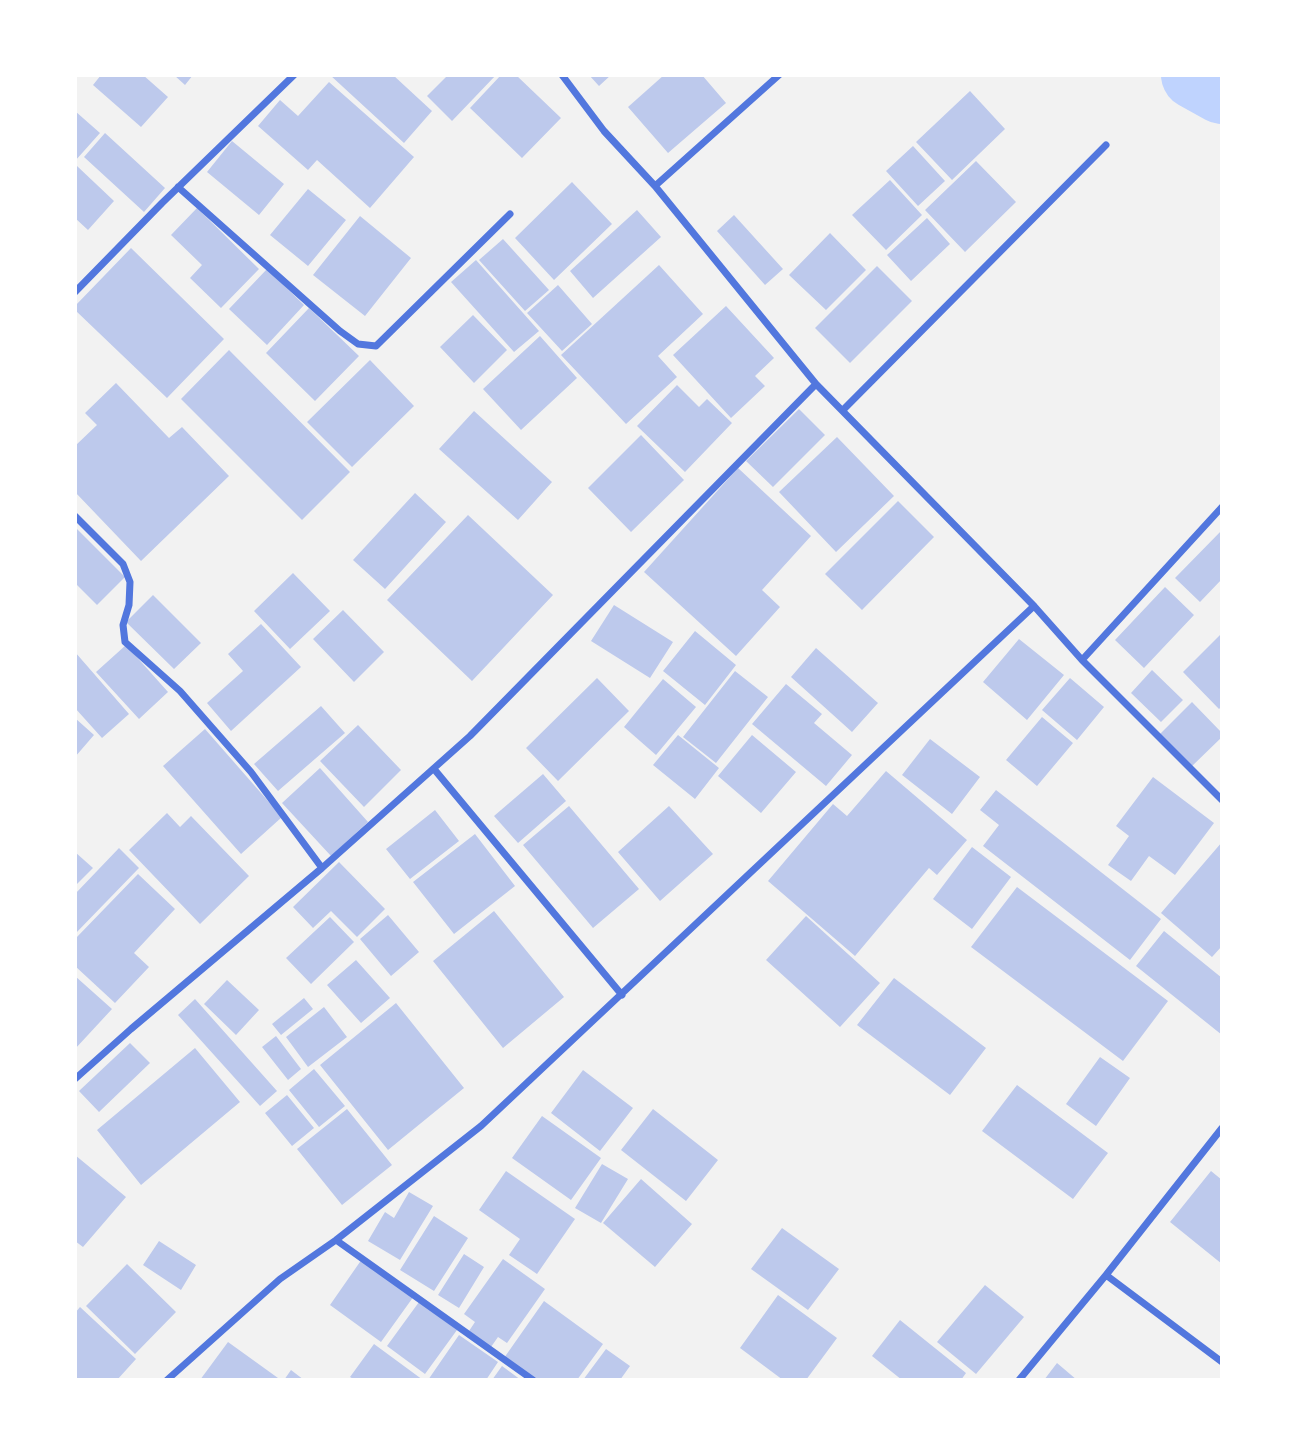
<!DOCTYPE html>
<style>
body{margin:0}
#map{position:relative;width:1297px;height:1455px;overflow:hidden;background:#f2f2f2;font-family:Cabin,sans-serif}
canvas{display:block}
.frame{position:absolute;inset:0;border:77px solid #fff;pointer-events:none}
</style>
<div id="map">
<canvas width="1297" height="1455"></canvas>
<div class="frame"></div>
</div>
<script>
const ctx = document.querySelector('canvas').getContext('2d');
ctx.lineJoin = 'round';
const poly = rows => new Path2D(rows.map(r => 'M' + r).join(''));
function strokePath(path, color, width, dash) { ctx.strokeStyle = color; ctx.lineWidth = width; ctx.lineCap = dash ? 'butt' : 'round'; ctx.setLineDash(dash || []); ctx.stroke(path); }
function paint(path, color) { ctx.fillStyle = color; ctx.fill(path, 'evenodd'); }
strokePath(poly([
 [1195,75,1222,90]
]), '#bfd3fe', 68);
paint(poly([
 [101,75,143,75,168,97,141,127,93,85],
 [174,75,193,75,185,85],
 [330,75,393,75,432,111,404,143],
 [448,75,496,75,452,121,427,96],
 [501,75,516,75,561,118,522,158,470,108],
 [589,75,611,75,599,86],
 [664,75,702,75,726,103,668,153,628,107],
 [329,82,414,157,370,208,317,160,308,170,258,126,280,100,298,116],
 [970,91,1005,129,952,180,916,142],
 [75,111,100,133,75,161],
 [105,133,165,188,144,212,84,157],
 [232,141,284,184,259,215,207,172],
 [913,146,945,181,918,206,886,171],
 [976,161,1016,202,965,252,925,210],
 [77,166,114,201,88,230,75,218,75,168],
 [890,180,922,215,886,250,852,215],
 [572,182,612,224,554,280,515,238],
 [308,189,346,220,308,266,270,235],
 [197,208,259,269,221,308,190,278,202,265,171,235],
 [637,210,661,237,593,298,570,271],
 [734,215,783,269,765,285,717,231],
 [360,216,411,258,365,316,313,275],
 [927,218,950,244,911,281,887,255],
 [830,233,866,270,826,310,789,275],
 [503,239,549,290,525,311,479,260],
 [131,248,224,339,167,398,75,310,75,306],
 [476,260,539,331,514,352,451,282],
 [659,265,703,314,658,356,677,377,626,424,561,355],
 [877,266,912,301,850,363,815,328],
 [267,269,304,305,267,345,229,309],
 [558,285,592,324,562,351,527,313],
 [726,306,774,358,755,376,765,386,731,418,673,355],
 [309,308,359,356,315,401,266,353],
 [473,315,507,350,474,383,440,347],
 [540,336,577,378,521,430,483,389],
 [229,350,350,472,302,520,181,399],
 [370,360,414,406,352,467,307,422],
 [116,383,169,438,182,427,229,476,141,561,75,492,75,446,97,425,85,413],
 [677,385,699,407,707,399,732,423,685,472,637,426],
 [799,409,825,435,773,487,746,461],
 [474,411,552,482,518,520,439,449],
 [641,435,684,480,631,532,588,488],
 [837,437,894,496,836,552,779,492],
 [738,468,811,536,762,590,780,607,736,656,644,572],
 [415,493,446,522,385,589,353,560],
 [898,501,934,537,862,610,825,574],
 [468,515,553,595,472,681,387,600],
 [75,527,125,577,97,605,75,583],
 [1222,530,1222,579,1200,602,1175,578],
 [293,573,330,611,290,649,254,611],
 [1165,587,1194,615,1144,668,1115,640],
 [153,595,201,643,174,669,126,622],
 [614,605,673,642,650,678,591,641],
 [343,610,384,652,354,682,313,639],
 [261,624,301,667,231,731,207,703,243,671,228,654],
 [695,631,736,665,705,705,663,671],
 [1222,633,1222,706,1219,709,1183,672],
 [1019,639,1064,675,1027,720,983,682],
 [126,645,168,692,139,719,96,672],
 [816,648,878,703,852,732,791,677],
 [75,652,129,714,102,738,75,708],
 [1152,670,1183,700,1161,722,1131,693],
 [735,671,768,697,716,763,683,737],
 [597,678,629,711,558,781,526,748],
 [1070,678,1104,707,1077,740,1042,710],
 [663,679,696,707,656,755,624,727],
 [786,684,822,714,814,723,852,755,826,786,752,724],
 [1192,702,1222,733,1222,737,1190,768,1159,735],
 [321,706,345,733,278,791,254,764],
 [1042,717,1073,743,1037,786,1006,760],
 [75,718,94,735,75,757],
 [358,725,401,770,364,807,320,761],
 [205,729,282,817,241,854,163,766],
 [678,735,719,768,695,799,653,765],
 [752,735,796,772,761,813,718,776],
 [930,739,980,777,952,814,902,775],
 [320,768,368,822,331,856,282,803],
 [886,771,967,840,937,875,929,868,855,956,768,881,833,804,847,816],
 [543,774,566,801,518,843,494,816],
 [1153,777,1214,823,1175,875,1149,856,1131,881,1108,865,1129,836,1116,826],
 [996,790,1161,919,1130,960,983,846,999,825,980,810],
 [569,806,639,889,593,928,523,845],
 [669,806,713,854,660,901,618,852],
 [435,810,459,841,410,879,386,849],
 [167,813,180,827,191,816,249,876,200,924,129,850],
 [475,834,515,886,454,934,413,882],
 [1222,842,1222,946,1212,957,1161,913],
 [972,847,1011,877,972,929,933,899],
 [119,848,139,868,75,934,75,894],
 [75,852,93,868,75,886],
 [339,862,385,909,357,937,331,911,313,928,293,907],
 [138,874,175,909,134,953,149,967,115,1003,75,966,75,939],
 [1017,887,1168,1001,1123,1061,971,947],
 [494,911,564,997,503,1048,433,961],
 [388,915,419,952,391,976,360,939],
 [806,916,880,983,840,1027,766,960],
 [330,917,354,942,311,984,286,958],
 [1164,931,1222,978,1222,1035,1136,966],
 [356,960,390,998,361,1023,327,985],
 [75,976,112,1009,75,1049],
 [894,978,986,1048,950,1095,857,1025],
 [227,980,259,1010,236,1035,204,1004],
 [304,998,313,1009,281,1035,272,1024],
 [195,999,277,1091,260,1106,178,1015],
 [396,1003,464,1088,388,1150,320,1065],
 [324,1007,347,1037,308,1067,286,1037],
 [276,1036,301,1069,288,1080,262,1047],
 [130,1043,150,1063,99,1112,79,1091],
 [195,1048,240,1102,141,1185,97,1130],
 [1100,1057,1130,1078,1096,1126,1066,1104],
 [314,1069,345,1106,319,1127,289,1090],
 [583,1070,633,1108,600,1151,551,1113],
 [1017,1085,1108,1153,1073,1199,982,1131],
 [287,1095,314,1128,292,1146,265,1113],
 [347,1109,392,1165,342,1205,297,1149],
 [653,1109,718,1160,686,1201,621,1150],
 [542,1116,601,1158,571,1200,512,1158],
 [75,1155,126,1197,83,1247,75,1241],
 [602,1164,628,1179,601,1223,575,1208],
 [506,1171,575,1219,537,1274,509,1255,520,1239,479,1210],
 [1211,1171,1222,1180,1222,1264,1170,1222],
 [641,1179,692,1224,655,1267,603,1223],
 [409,1192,433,1206,400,1260,368,1241,385,1212,394,1218],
 [434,1216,468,1238,434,1291,400,1270],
 [782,1228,839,1269,808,1310,751,1269],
 [159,1241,196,1265,181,1290,143,1265],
 [464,1254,484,1267,459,1308,438,1295],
 [362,1259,414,1296,381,1342,330,1305],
 [503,1259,545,1289,507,1343,498,1337,491,1347,469,1331,475,1322,464,1314],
 [127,1264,176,1312,135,1354,86,1306],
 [985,1285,1024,1317,976,1374,937,1342],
 [778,1295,837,1338,806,1380,783,1380,740,1348],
 [544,1301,603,1344,577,1380,534,1380,504,1358],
 [419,1302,457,1330,425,1374,387,1346],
 [80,1307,136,1359,117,1380,75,1380,75,1313],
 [900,1320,966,1373,961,1380,902,1380,872,1356],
 [459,1335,498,1362,486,1380,428,1380],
 [228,1342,278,1378,276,1380,200,1380],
 [374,1344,423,1380,355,1380,350,1377],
 [606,1349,630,1366,620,1380,583,1380],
 [1057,1363,1077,1380,1044,1380],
 [502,1366,521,1380,492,1380],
 [291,1370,304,1380,284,1380]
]), '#bdc9ec');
strokePath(poly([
 [562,75,604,131,655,186,816,384,1034,606,1082,660,1222,800],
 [655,186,779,75],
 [178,187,340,331,358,344,376,346,510,214],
 [75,292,162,203,294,75],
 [843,410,1106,145],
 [75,516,123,564,130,582,129,605,123,625,125,642,180,691,251,772,322,868],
 [1082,660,1222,507],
 [434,769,622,995],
 [75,1079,131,1029,322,868,470,736,816,384],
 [336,1240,533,1380],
 [1106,1275,1222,1362],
 [167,1380,280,1279,336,1240,481,1126,1034,606],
 [1019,1380,1106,1275,1222,1128]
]), '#5277de', 7);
</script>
